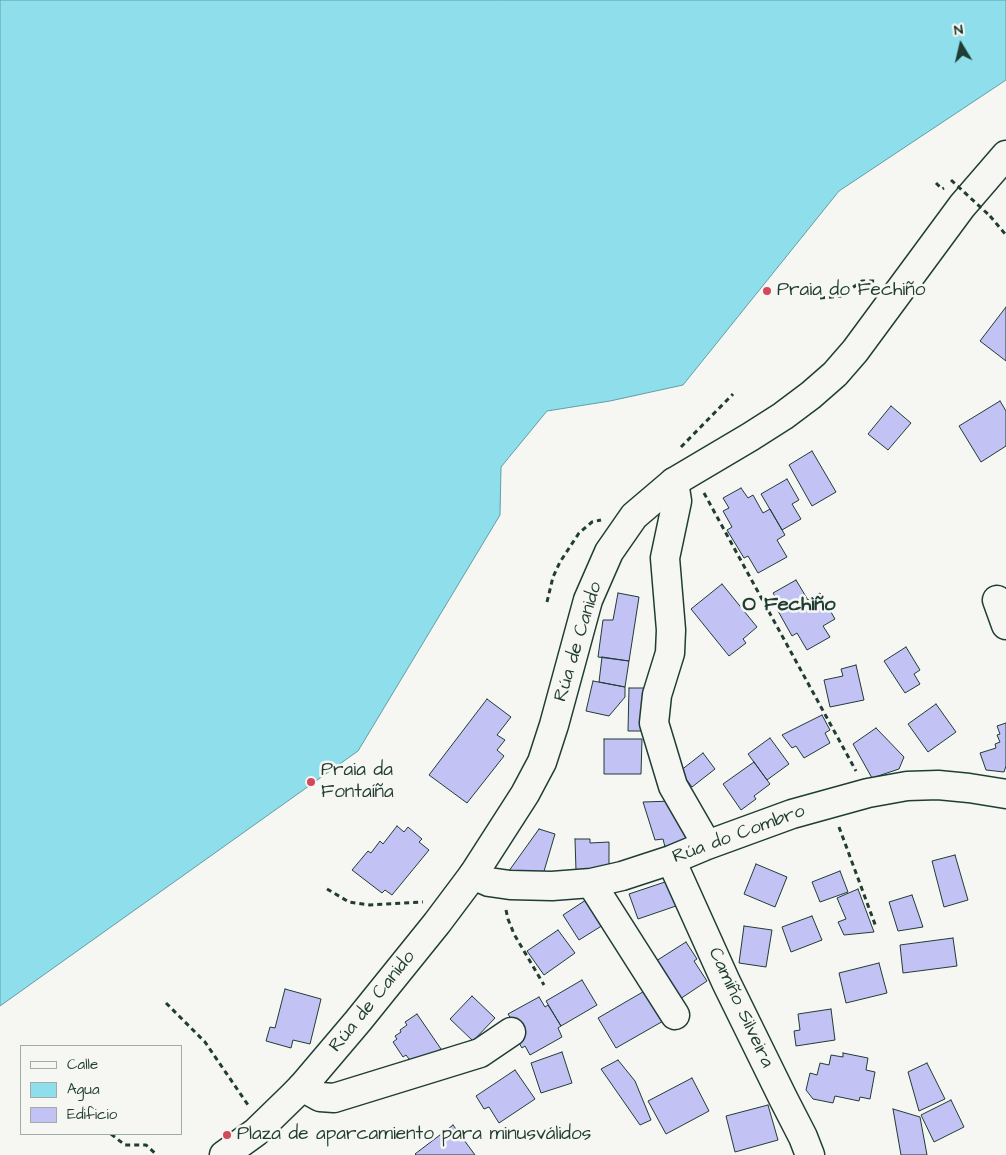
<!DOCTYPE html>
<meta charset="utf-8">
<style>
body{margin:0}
#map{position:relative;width:1006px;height:1155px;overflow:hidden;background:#f6f6f2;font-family:"Architects Daughter",sans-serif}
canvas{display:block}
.legend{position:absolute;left:20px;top:1045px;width:162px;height:90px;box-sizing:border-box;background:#f6f6f2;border:1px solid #a0aca6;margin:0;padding:6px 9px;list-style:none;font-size:15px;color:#1f3d34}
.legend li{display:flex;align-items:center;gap:10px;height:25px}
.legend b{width:25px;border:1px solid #a0aca6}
.north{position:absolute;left:936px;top:20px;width:50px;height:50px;-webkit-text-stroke:4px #f6f6f2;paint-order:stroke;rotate:351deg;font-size:14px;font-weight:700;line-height:20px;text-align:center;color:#1f3d34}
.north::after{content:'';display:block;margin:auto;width:18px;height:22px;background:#1f3d34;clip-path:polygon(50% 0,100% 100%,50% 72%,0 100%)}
</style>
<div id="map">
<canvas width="1006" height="1155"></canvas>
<ul class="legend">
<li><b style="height:6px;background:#f6f6f2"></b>Calle</li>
<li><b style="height:14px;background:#8fdeec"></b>Agua</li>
<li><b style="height:14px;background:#c2c2f4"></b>Edificio</li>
</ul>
<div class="north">N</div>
</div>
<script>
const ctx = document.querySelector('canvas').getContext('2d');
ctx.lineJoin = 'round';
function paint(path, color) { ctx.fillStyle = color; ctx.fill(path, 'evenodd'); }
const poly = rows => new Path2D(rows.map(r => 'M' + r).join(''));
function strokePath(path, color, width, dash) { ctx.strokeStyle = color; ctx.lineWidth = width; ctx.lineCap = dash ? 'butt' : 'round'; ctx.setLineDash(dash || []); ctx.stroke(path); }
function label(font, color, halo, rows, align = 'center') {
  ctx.font = font + ' "Architects Daughter",sans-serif'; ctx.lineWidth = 5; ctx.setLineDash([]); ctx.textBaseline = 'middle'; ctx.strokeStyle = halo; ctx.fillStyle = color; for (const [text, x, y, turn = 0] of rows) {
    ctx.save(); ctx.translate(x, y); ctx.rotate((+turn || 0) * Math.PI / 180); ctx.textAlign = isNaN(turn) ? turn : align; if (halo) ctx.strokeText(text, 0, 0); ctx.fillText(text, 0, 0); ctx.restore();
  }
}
const water = poly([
 [0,0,1006,0,1006,80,839,191,683,385,610,401,547,411,501,467,500,515,358,751,0,1006,0,0]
]);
paint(water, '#8fdeec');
strokePath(water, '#629ea2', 1);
const building = poly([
 [1006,307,1006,361,980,341,1006,307],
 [1000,401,1006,411,1006,446,981,462,959,426,1000,401],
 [891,406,911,423,888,450,868,434,891,406],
 [812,451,836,492,812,506,789,465,812,451],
 [787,479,799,500,792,504,801,519,782,530,761,494,787,479],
 [741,488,748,498,753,495,763,513,770,509,785,535,777,540,787,557,758,573,748,556,744,558,727,530,732,527,723,511,729,508,723,498,741,488],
 [796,580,808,600,820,593,835,619,823,626,830,637,807,650,797,633,792,636,778,611,783,609,773,593,796,580],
 [722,584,757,627,743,639,746,643,729,656,691,609,722,584],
 [618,593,639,597,629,661,598,657,603,620,613,620,618,593],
 [906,647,920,670,914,674,920,684,905,693,884,661,906,647],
 [602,657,629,661,625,687,599,682,602,657],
 [856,665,864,700,830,707,824,680,843,676,841,669,856,665],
 [593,681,625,687,625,697,609,716,586,711,593,681],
 [629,688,650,688,649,731,628,731,629,688],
 [487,699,511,717,497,735,505,740,497,750,504,756,467,803,429,775,487,699],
 [936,704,956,732,928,752,908,724,936,704],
 [822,715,830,730,825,733,830,743,804,758,796,746,792,748,782,735,822,715],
 [1006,723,1006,766,1004,772,986,770,980,753,996,748,995,744,1000,742,997,735,1000,734,997,726,1006,723],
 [876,728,904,757,899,769,872,778,853,744,876,728],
 [770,738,789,764,767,780,748,754,770,738],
 [604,739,642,739,641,774,604,774,604,739],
 [703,753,715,769,692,787,680,771,703,753],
 [754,762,770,784,754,796,756,799,741,810,723,784,754,762],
 [673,801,693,839,667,852,665,847,663,839,655,840,643,802,673,801],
 [397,826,404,832,408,827,422,839,419,842,429,850,392,895,385,890,382,893,352,870,368,851,371,853,380,841,383,844,397,826],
 [539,829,555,834,542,878,506,875,539,829],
 [575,839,590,839,590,843,609,842,609,870,576,871,575,839],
 [955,855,968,900,944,907,932,861,955,855],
 [756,864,787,877,775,907,744,894,756,864],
 [840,871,848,892,820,902,812,882,840,871],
 [668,881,676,906,638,919,629,894,668,881],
 [858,889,874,932,844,935,838,922,846,919,837,898,858,889],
 [912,895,923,927,898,931,889,902,912,895],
 [592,896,608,922,579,940,563,915,592,896],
 [812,916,822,940,791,952,782,927,812,916],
 [744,926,772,930,766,967,739,963,744,926],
 [558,930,575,953,544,975,527,951,558,930],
 [953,938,957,966,903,973,900,945,953,938],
 [686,942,697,959,694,961,707,981,680,999,656,961,686,942],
 [879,963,887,993,846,1003,839,973,879,963],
 [582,980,597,1005,561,1026,546,1001,582,980],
 [285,989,321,999,310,1044,293,1040,291,1048,266,1041,270,1027,275,1028,285,989],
 [648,989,665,1020,616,1048,598,1018,648,989],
 [472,996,495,1018,473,1041,450,1019,472,996],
 [539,997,545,1007,548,1005,561,1026,558,1028,562,1037,530,1055,525,1046,522,1048,509,1026,514,1024,508,1014,539,997],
 [831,1009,835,1040,796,1046,794,1031,800,1030,798,1014,831,1009],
 [417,1014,441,1049,415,1067,406,1055,403,1057,393,1042,397,1039,395,1036,401,1032,400,1030,407,1025,405,1022,417,1014],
 [562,1052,572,1083,541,1093,531,1063,562,1052],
 [843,1053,868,1058,866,1070,875,1072,870,1099,860,1097,859,1101,835,1096,833,1103,813,1099,806,1090,810,1073,817,1075,820,1063,829,1065,831,1055,843,1057,843,1053],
 [618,1060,635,1081,651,1120,640,1125,601,1069,618,1060],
 [927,1063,945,1099,919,1111,908,1072,927,1063],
 [515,1070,535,1099,499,1123,489,1107,484,1109,476,1096,515,1070],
 [692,1078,709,1111,666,1134,648,1101,692,1078],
 [951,1100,964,1127,934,1142,921,1115,951,1100],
 [768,1105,778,1140,735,1152,726,1116,768,1105],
 [893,1109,920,1117,927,1155,901,1155,893,1109],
 [453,1125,475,1155,416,1155,415,1154,453,1125]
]);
paint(building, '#c2c2f4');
strokePath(building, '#1f3d34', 1);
const minor = poly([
 [674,482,677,501,665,558,671,630,670,653,657,695,654,723,673,786,707,845],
 [997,600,1006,625],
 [671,860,726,982,783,1098,803,1137,810,1155],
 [473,875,489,882,510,885,552,886,591,883,622,876,671,860,707,845,792,814,868,793,907,786,938,785,969,788,1006,794],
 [591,883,675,1015],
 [302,1087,320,1097,334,1098,480,1053,511,1032]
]);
const major = poly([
 [224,1155,256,1132,292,1097,302,1087,358,1021,437,923,473,875,525,794,542,762,554,725,588,600,609,552,634,516,674,482,750,437,783,416,811,395,835,374,855,351,962,206,1006,155]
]);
strokePath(minor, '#1f3d34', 31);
strokePath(major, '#1f3d34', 31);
strokePath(poly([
 [936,183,942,189,944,188],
 [990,216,1006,235],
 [820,298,841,296,862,281,877,281],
 [681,447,733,394],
 [704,493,856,771],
 [547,602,553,577,560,562,579,533,592,522,601,520],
 [839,827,876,927],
 [327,889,349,902,370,905,423,902],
 [506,910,508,919,514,934,544,985],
 [166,1003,205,1042,248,1105],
 [111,1134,125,1145,146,1145,157,1155]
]), '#1f3d34', 3, [5, 4]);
strokePath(minor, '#f6f6f2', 28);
strokePath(major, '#f6f6f2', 28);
strokePath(poly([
 [951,180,990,216]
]), '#1f3d34', 3, [5, 4]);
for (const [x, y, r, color] of [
 [767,291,5,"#d1495b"],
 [311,782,5,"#d1495b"],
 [227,1135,5,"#d1495b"]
]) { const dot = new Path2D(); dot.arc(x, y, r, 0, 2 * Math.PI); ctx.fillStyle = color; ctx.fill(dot); strokePath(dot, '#f6f6f2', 2); }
label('19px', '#1f3d34', '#f6f6f2', [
 ["Praia do Fechiño",777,291],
 ["Praia da",321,771],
 ["Fontaíña",321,793],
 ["Plaza de aparcamiento para minusválidos",237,1135]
], 'left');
label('19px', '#1f3d34', '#f6f6f2', [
 ["Rúa de Canido",579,642,-73],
 ["Rúa do Combro",739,835,-20],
 ["Rúa de Canido",373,1002,-51],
 ["Camiño Silveira",740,1008,65]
]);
label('bold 20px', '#1f3d34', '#f6f6f2', [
 ["O Fechiño",789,606]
]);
</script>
